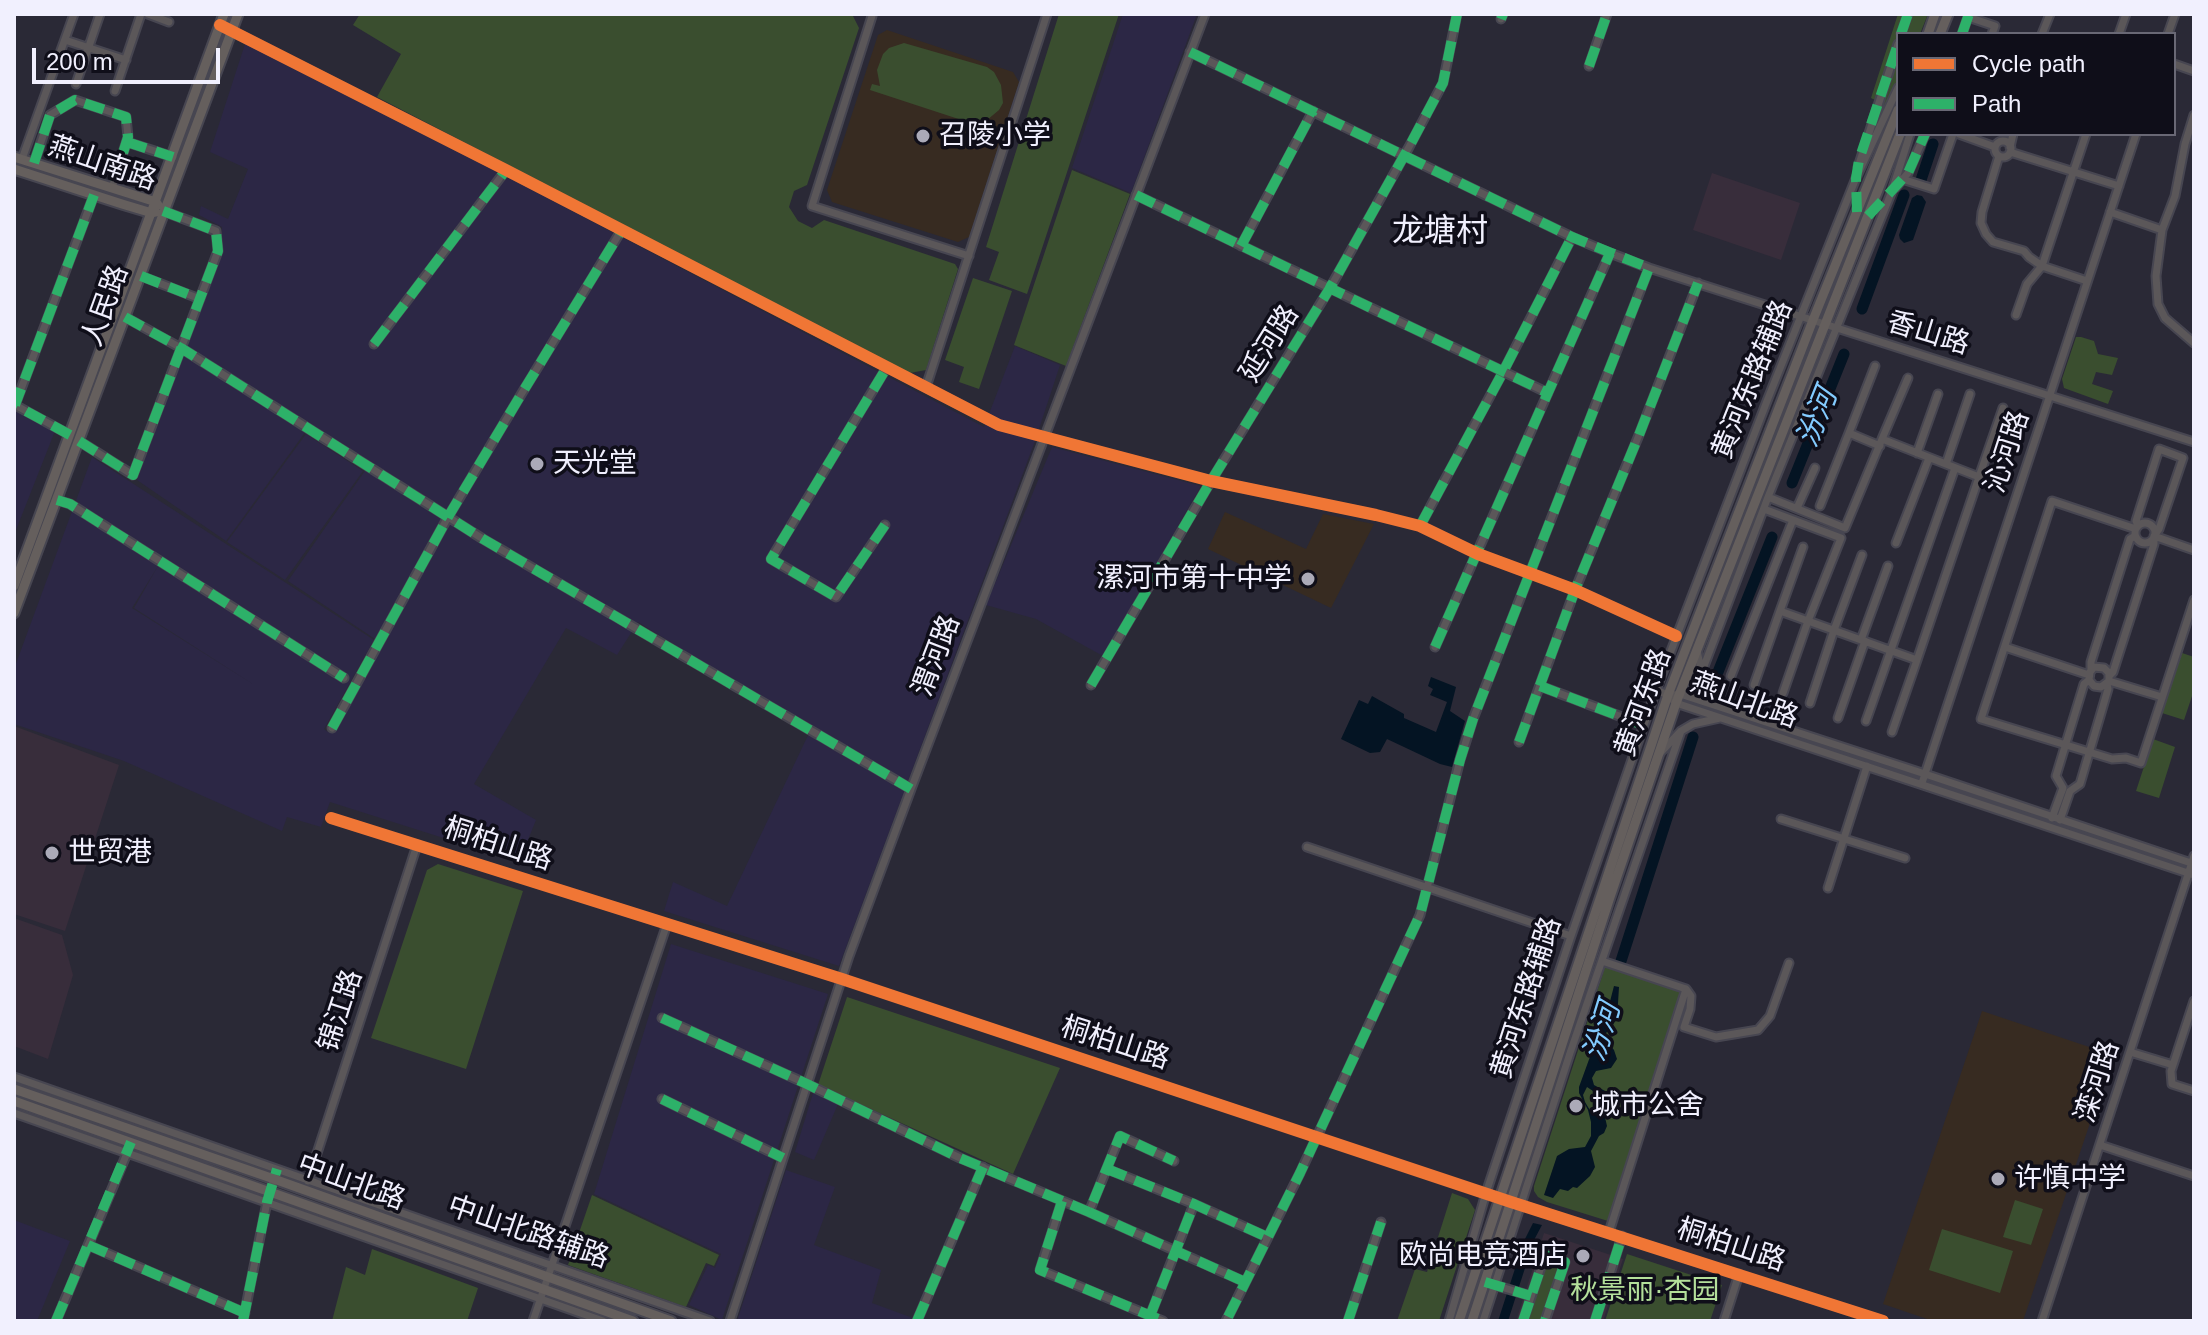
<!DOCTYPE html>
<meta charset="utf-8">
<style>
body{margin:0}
#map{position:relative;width:2208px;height:1335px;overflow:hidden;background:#2a2936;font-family:Helvetica,sans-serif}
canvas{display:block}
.frame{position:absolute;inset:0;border:16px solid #f1f0fe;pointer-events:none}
.legend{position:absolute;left:1896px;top:32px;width:280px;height:104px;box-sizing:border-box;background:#0f0e19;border:2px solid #696875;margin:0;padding:10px 14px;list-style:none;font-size:24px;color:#f1f0fe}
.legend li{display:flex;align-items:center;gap:16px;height:40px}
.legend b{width:40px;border:2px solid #696875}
.scale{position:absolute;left:32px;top:48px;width:188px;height:36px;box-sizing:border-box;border:4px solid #f1f0fe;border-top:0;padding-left:10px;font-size:24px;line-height:28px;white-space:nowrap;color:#f1f0fe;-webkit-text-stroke:6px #0f0e19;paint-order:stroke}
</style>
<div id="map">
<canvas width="2208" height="1335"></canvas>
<div class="frame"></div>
<ul class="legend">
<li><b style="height:10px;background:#f07635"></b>Cycle path</li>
<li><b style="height:10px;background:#2db169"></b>Path</li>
</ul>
<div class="scale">200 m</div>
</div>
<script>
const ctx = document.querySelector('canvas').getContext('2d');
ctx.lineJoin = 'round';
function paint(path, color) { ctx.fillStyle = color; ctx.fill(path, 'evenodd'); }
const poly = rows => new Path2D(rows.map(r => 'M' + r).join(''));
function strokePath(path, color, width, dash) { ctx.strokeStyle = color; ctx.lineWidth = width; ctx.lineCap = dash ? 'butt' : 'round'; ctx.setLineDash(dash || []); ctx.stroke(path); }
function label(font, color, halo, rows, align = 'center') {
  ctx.font = font + ' Helvetica,"Noto Sans SC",sans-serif'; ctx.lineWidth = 7; ctx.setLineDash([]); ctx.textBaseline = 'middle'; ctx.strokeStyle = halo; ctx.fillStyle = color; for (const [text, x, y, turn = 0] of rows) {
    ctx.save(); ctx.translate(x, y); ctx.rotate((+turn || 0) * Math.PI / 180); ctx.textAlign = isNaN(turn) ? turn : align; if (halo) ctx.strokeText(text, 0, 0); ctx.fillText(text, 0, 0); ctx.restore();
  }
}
paint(poly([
 [1712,173,1800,203,1781,260,1693,230],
 [14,726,119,765,65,931,14,914],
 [14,918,62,935,73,975,48,1059,14,1046],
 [1544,1233,1623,1259,1603,1321,1516,1321]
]), '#382d3b');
paint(poly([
 [1123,14,1197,14,1131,193,1072,168],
 [245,44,505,176,984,427,1015,346,1060,365,1035,441,839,966,664,911,673,882,727,906,811,729,638,622,617,655,566,628,474,784,536,820,519,862,330,802,321,827,287,817,282,831,124,761,14,724,14,669,92,457,374,640,324,729,328,732,378,641,288,581,369,465,309,427,226,541,137,480,222,253,222,227,199,215,201,206,228,219,248,169,210,152],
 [158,566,134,608,256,686,132,608],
 [14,410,55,431,16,530,14,529],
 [306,434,363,471,285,580,227,542],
 [1052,447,1201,486,1103,656,1036,619,986,605],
 [671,944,828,994,722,1320,689,1305,708,1265,715,1268,721,1254,594,1194],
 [813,1093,838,1104,814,1160,795,1152],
 [786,1170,835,1187,814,1245,881,1270,872,1303,913,1318,912,1321,737,1321],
 [14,1220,70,1241,37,1321,14,1321]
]), '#2c2745');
paint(poly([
 [887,30,1013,72,1019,82,969,237,958,242,832,202,827,190,878,35],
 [1225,512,1306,549,1323,514,1374,524,1331,608,1208,549],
 [1982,1011,2113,1055,2023,1321,1933,1321,1883,1304]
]), '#372b21');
paint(poly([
 [360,14,852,14,859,28,807,185,794,191,789,207,798,221,812,228,824,220,955,264,958,269,926,370,910,373,377,97,401,54,353,25],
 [1059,14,1119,14,1027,294,989,280,999,252,986,247],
 [1898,14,1906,14,1877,101,1871,98],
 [1912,14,1928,14,1920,34,1905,34],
 [904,43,987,67,994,72,1001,85,1003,103,999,110,987,120,988,121,986,128,870,90,872,84,880,86,877,70,883,54,889,48],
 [1898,55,1898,85,1865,156],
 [1072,170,1130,194,1066,366,1014,345],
 [973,278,1012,291,979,389,959,382,964,367,945,360],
 [2076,337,2081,337,2094,341,2098,354,2118,358,2112,375,2096,372,2092,384,2113,391,2108,404,2064,388,2062,379],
 [2182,653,2194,657,2194,690,2184,720,2162,713],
 [2153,739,2175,747,2159,798,2136,791],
 [438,864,523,891,466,1069,371,1038,427,870],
 [1605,967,1682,992,1608,1221,1547,1202,1538,1197,1534,1191,1534,1186],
 [847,997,1060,1068,1013,1174,818,1085],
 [1452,1193,1468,1199,1475,1210,1439,1321,1397,1321,1415,1269,1427,1272],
 [592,1195,719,1255,714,1266,706,1263,686,1307,568,1265],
 [2015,1200,2043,1209,2031,1245,2003,1237],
 [1942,1229,2013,1251,2000,1293,1929,1270],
 [372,1249,478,1288,467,1321,332,1321,346,1267,365,1275],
 [1627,1254,1722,1285,1710,1321,1605,1321],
 [1547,1258,1560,1263,1541,1321,1526,1321]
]), '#3a4e2f');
paint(poly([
 [1917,195,1922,196,1926,202,1913,240,1904,243,1900,239,1899,235,1912,198],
 [1431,677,1456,687,1450,711,1465,721,1452,767,1440,764,1387,739,1380,752,1370,753,1341,739,1359,700,1368,704,1372,696,1404,714,1404,718,1436,732,1447,702,1430,695,1433,689,1428,686],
 [1614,986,1619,987,1617,1019,1603,1037,1614,1050,1617,1059,1611,1068,1596,1071,1592,1078,1594,1085,1607,1092,1608,1099,1604,1113,1607,1126,1604,1133,1599,1136,1591,1151,1595,1167,1590,1176,1577,1188,1573,1187,1568,1191,1560,1189,1553,1198,1544,1195,1557,1156,1569,1149,1585,1147,1591,1136,1591,1122,1588,1110,1579,1093,1579,1087,1591,1054,1598,1045,1598,1031,1607,1013],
 [1587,1087,1596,1093,1599,1103,1598,1112,1596,1114,1591,1112,1585,1102,1583,1095],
 [1533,1223,1542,1225,1534,1240,1508,1321,1498,1321,1524,1241]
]), '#041423');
strokePath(poly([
 [1921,180,1933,144],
 [1862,309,1904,195],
 [1792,483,1844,354],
 [1718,672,1772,537],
 [1621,961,1693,737]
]), '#041423', 11);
const minor = poly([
 [148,14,169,22],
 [872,16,812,206,969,256],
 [1968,17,1995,26,1992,34],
 [1501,19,1503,14],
 [220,25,506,170,999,425,1211,481,1376,515,1420,526,1478,554,1575,590,1676,636],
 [1901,34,1908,14],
 [1962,34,1969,14],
 [2042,34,2050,14],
 [2119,34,2126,14],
 [2168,34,2175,14],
 [65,40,126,60],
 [1190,52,1572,237,1610,253,1649,268,2194,442],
 [2174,64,2194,71],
 [1589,66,1607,14],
 [76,84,100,14],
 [115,91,141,14],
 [2194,115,2185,144,2175,196,2162,230,2156,276,2158,304,2165,318,2194,343],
 [1959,134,1995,147],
 '1995 149a8 8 0 1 1 16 0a8 8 0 1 1-16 0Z',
 [127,142,173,157],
 [2010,147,2013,134],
 [2010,152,2119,186],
 [1999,156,1982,212,1981,223,1986,234,1993,242,2024,251,2029,257,2042,266,2087,281],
 [22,159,74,14],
 [34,163,50,115,75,100,126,117,128,137,112,188],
 [1858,167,1898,44],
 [1902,179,1934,189,1953,134],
 [1895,188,1908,173,1925,134],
 [1136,195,1548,393],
 [2110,212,2162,230],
 [1241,246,1313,111],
 [141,276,200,299],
 [2016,315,2027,284,2042,266,2086,134],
 [125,317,181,348,483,539,911,789],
 [374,344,506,170],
 [926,387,1047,14],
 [1849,433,1875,366],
 [70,435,15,405,94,195],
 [1882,439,1908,378],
 [79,441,133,475,218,251,216,231,163,211],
 [1917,453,1938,394],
 [1946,464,1970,394],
 [1979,477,2003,408],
 [57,500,70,504,344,678],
 [1820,506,1849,433,1880,446],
 [1797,508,1815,468],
 [1764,509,1841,538,1808,621,1917,660,1979,477,1882,439,1845,528,1768,497],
 '2135 533a10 10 0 1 1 20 0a10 10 0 1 1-20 0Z',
 [885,525,836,597,771,559,887,367],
 [1420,526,1503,372,1572,237],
 [2136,529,2052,501,1981,719,2112,759,2126,758,2141,763,2194,600],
 [2154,536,2194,550],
 [1896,543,1929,458],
 [1780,611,1803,547],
 [1861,640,1888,566],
 [1435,647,1610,253],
 [2005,647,2089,675],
 [1697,651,1705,687,1718,705],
 [2091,670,2091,662,2130,539,2135,536],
 [1701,674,1768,497,1892,191,1910,134],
 [1731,676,1793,520],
 [2109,676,2113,672,2154,544,2154,536,2159,529,2183,458,2159,449,2136,521,2138,526],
 [2109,681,2162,697],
 [1091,685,1211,481,1330,288,1409,147,1443,83,1457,14],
 [1754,685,1780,611,1808,621,1783,693],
 [1540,686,1643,725],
 [1656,690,1668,695,1676,703,2194,875],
 [1674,695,1680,694,1925,774,2194,864],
 [1810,703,1834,630,1862,555],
 [1838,718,1865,641],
 [1866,721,1955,468],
 [332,728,448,517,522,393,621,231],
 [1892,732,1917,660],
 [1519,742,1575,590,1639,435,1698,283],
 [1660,753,1681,731,1693,724,1720,718],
 [1922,783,2136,134],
 [331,818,842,979,1511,1202,1883,1321],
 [2052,818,2063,788,2056,776,2084,684,2089,680,2090,672,2094,667,2104,668,2109,673,2109,681,2101,687,2094,686,2089,680],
 [1781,819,1905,858],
 [2060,820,2070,791,2080,784,2108,689,2107,684],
 [1307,847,1571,936],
 [1828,888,1867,766],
 [1602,961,1686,989,1609,1232],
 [1686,989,1691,996,1690,1009,1684,1027,1716,1037,1758,1030,1770,1016,1789,963],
 [2194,1001,2171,1071,2172,1084,2194,1091],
 [662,1018,807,1084,960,1158,1089,1212,1120,1136,1174,1161],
 [2130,1052,2173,1065],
 [14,1077,710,1321],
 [662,1099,783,1158],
 [14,1113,603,1321],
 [2100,1145,2194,1176],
 [1107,1169,1194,1204,1267,1237],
 [308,1181,417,845],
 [1062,1201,1040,1270,1163,1321],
 [1089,1212,1245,1282],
 [88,1245,245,1313],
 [1491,1284,1531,1296],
 [1150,1316,1194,1204],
 [56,1321,128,1151],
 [243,1321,267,1202,275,1175],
 [533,1321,667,924],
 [730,1321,849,956,911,789,1205,14],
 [917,1321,983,1167],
 [1226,1321,1300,1173,1420,915,1460,760,1473,719,1649,268],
 [1348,1321,1381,1222],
 [1449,1321,1486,1193,1571,936,1656,690,1767,401,1856,178,1898,88],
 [1483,1321,1570,1053,1681,731],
 [1523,1321,1545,1255,1565,1262,1545,1321],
 [1595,1321,1622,1236],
 [1724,1321,1739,1274],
 [2042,1321,2194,856]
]);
const major = poly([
 [1928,34,1935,14],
 [1940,34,1948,14],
 [14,157,156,202,158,205],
 [14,169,122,204,152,213,156,212],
 [14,586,224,14],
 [14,613,238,14],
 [14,1089,274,1179,671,1321],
 [14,1101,633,1321],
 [1459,1321,1668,695,1813,320,1898,110],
 [1472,1321,1610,897,1676,703,1900,134]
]);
strokePath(minor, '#474651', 11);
strokePath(major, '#474651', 13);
strokePath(minor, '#5b5759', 7);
strokePath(major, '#655f5d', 9);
strokePath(poly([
 [1501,19,1503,14],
 [1901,34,1908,14],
 [1962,34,1969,14],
 [1190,52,1572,237,1649,268,1473,719,1460,760,1420,915,1300,1173,1226,1321],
 [1589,66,1607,14],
 [127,142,173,157],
 [34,163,50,115,75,100,126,117,128,137,112,188],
 [1136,195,1548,393],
 [1857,212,1856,178,1859,160,1898,44],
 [1868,216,1908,173,1925,134],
 [1241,246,1313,111],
 [141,276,200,299],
 [125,317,181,348,483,539,911,789],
 [374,344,506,170],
 [70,435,15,405,94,195],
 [79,441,133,475,218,251,216,231,163,211],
 [57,500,70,504,344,678],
 [885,525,836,597,771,559,887,367],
 [1420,526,1503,372,1572,237],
 [1435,647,1610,253],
 [1091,685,1211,481,1330,288,1409,147,1443,83,1457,14],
 [1540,686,1643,725],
 [332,728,448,517,522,393,621,231],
 [1519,742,1575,590,1639,435,1698,283],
 [662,1018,807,1084,960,1158,1089,1212,1120,1136,1174,1161],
 [662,1099,783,1158],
 [1107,1169,1194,1204,1267,1237],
 [1062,1201,1040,1270,1163,1321],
 [1089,1212,1245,1282],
 [88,1245,245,1313],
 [1485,1282,1531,1296],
 [1150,1316,1194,1204],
 [56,1321,131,1142],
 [243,1321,267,1202,277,1169],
 [917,1321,983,1167],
 [1348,1321,1381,1222],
 [1523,1321,1545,1255,1565,1262,1545,1321],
 [1595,1321,1622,1236]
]), '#2db169', 10, [20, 10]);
strokePath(poly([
 [220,25,506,170,999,425,1211,481,1376,515,1420,526,1478,554,1575,590,1676,636],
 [331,818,842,979,1511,1202,1883,1321]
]), '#f07635', 12);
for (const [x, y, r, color] of [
 [923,136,8,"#abaab8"],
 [537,464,8,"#abaab8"],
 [1308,579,8,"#abaab8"],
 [52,853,8,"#abaab8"],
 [1576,1106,8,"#abaab8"],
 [1998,1179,8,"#abaab8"],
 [1583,1256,8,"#abaab8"]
]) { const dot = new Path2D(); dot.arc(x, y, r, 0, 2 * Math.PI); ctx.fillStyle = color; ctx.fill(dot); strokePath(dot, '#0f0e19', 3); }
label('28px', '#f1f0fe', '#0f0e19', [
 ["召陵小学",939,136],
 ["天光堂",553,464],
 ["漯河市第十中学",1292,579,"right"],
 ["世贸港",68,853],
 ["城市公舍",1592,1106],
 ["许慎中学",2014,1179],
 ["欧尚电竞酒店",1567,1256,"right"]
], 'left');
label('28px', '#f1f0fe', '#0f0e19', [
 ["燕山南路",102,164,19],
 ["人民路",106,306,-70],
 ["香山路",1928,334,17],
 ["延河路",1270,344,-58],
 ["黄河东路辅路",1753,380,-68],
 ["沁河路",2008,452,-72],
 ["渭河路",937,656,-69],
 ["燕山北路",1744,701,20],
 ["黄河东路",1644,703,-70],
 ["桐柏山路",498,845,18],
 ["黄河东路辅路",1527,998,-72],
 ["锦江路",341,1011,-72],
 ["桐柏山路",1115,1044,18],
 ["滦河路",2098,1082,-72],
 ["中山北路",351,1183,20],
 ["中山北路辅路",528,1233,19],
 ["桐柏山路",1731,1246,18]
]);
label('28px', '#b4e09b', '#0f0e19', [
 ["秋景丽·杏园",1645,1291]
]);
label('italic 30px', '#83cbff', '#0f0e19', [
 ["汾河",1818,418,-68],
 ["汾河",1603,1032,-73]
]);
label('32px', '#f1f0fe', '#0f0e19', [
 ["龙塘村",1440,232]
]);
</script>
